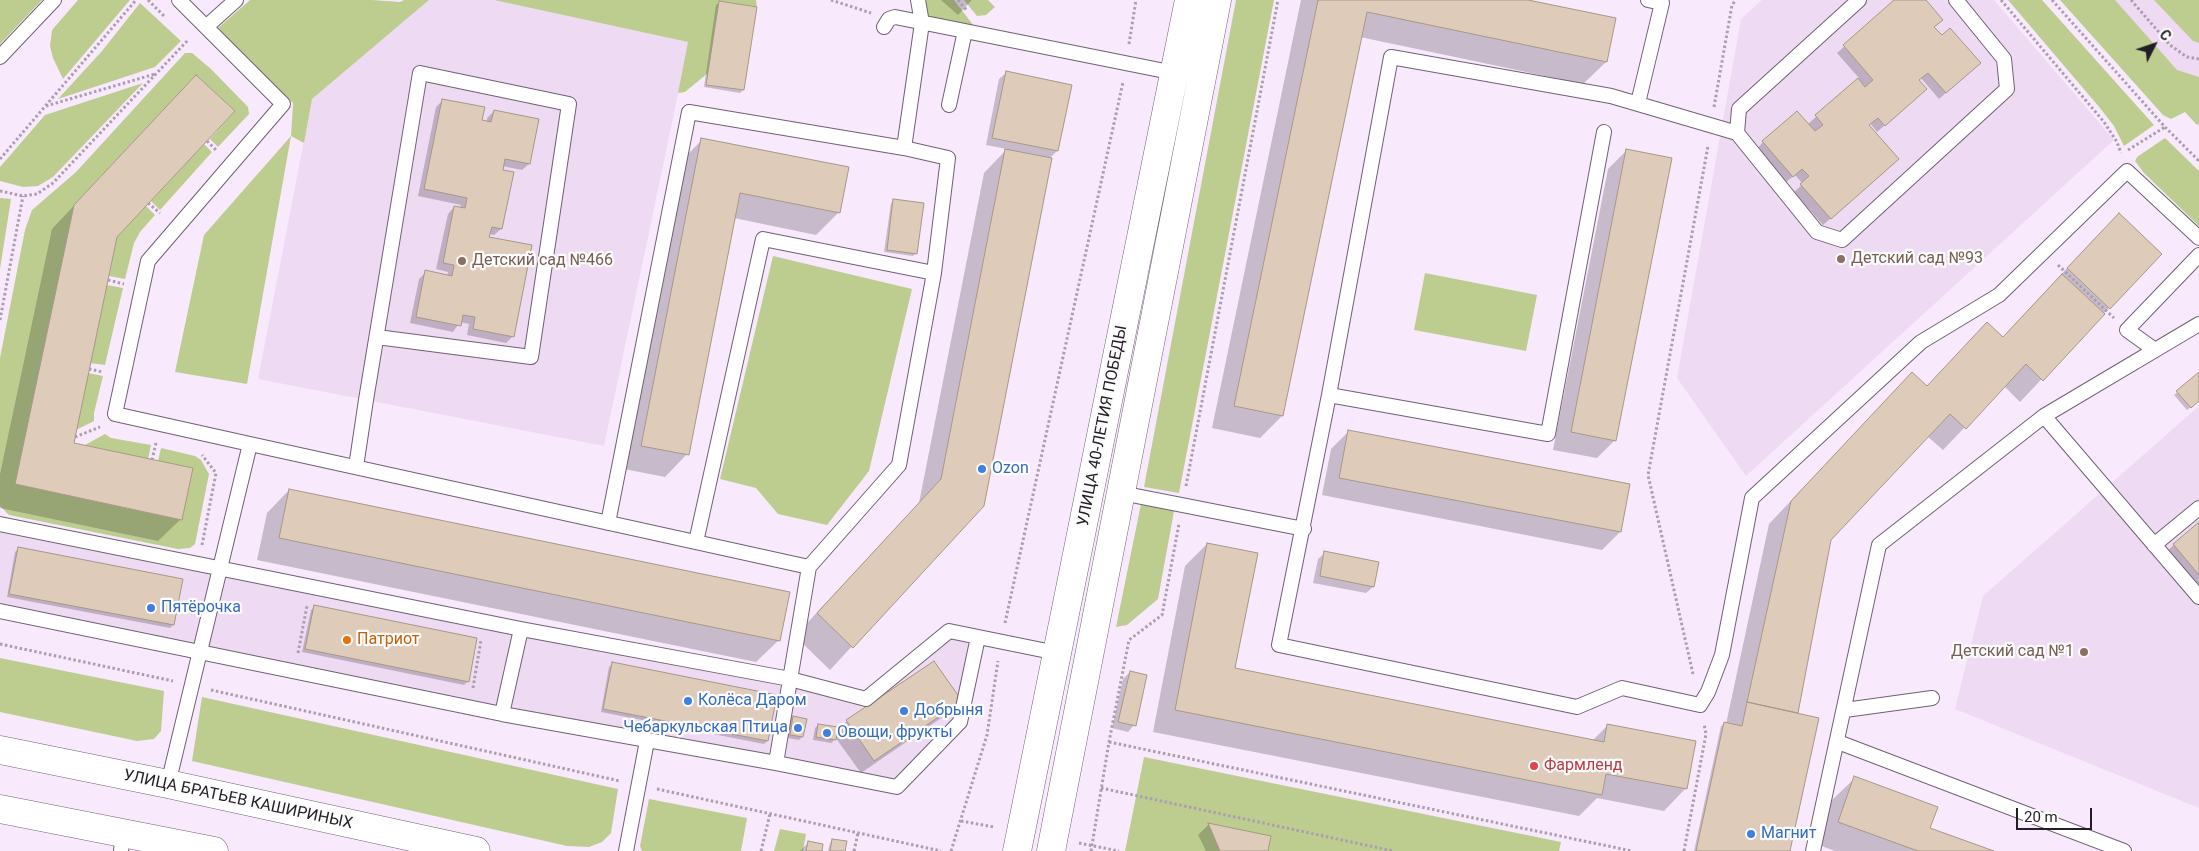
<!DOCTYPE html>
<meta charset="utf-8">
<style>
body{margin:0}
#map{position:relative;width:2199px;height:851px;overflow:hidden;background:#f9e9fd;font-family:Roboto,sans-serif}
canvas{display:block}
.north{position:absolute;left:2129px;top:20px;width:50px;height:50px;-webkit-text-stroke:4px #fcfcfc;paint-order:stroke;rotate:49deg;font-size:14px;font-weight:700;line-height:20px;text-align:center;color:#231e25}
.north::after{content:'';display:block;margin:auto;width:18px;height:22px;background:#231e25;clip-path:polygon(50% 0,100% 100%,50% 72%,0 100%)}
.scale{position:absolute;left:2016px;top:808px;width:76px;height:22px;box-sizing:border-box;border:2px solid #231e25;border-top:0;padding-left:6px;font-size:15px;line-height:18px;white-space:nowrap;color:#231e25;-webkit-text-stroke:4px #fcfcfc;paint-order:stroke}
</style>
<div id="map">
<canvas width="2199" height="851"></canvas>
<div class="north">С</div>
<div class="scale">20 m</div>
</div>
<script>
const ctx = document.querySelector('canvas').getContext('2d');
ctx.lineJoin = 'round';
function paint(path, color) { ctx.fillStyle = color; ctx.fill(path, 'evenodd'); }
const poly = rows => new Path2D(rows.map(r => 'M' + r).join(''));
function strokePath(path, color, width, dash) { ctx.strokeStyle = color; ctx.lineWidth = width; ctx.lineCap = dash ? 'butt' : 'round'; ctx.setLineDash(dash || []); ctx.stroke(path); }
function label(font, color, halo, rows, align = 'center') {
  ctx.font = font + ' Roboto,sans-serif'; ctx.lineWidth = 4.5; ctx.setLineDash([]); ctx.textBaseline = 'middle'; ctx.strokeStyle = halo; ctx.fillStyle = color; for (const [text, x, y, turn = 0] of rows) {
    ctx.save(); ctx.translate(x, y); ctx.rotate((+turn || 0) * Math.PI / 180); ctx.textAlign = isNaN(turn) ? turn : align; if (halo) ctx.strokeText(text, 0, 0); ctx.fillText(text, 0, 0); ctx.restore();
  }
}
paint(poly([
 [429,0,494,0,689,42,604,446,258,379,312,99],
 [1762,0,1994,0,2114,140,1746,476,1677,378,1741,19],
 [2086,0,2199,0,2199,124,2197,125],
 [2199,406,2199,808,1955,709,1983,596],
 [0,524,866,699,949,631,978,637,960,722,897,787,0,611]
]), '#efdaf3');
paint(poly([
 [0,0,42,0,0,44],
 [78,0,130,0,63,79,53,58,50,46,52,30],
 [250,0,372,0,400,2,404,0,429,0,312,99,304,143,291,136,247,384,175,372,204,235,291,136,293,103,218,28],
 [494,0,756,0,757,7,719,1,708,73,685,92,678,93,688,42],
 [923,0,954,0,977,30,935,20,928,15],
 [964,0,988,0,995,7,986,15,977,16],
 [1236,0,1274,0,1179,493,1144,487],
 [2008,0,2042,0,2154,125,2124,146,2114,126,2100,108],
 [2060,0,2115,0,2177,70,2199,77,2199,124,2197,125,2185,112,2171,119,2163,115],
 [2154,0,2199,0,2199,43,2193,41],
 [140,3,181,41,155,67,58,99,102,51],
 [185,53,192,53,211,69,248,107,249,114,218,147,210,139,235,111,196,75,74,205,15,484,181,520,193,468,158,461,161,448,195,456,201,460,209,474,195,544,190,548,178,549,9,515,0,506,0,358,25,230,32,210,76,172],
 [143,83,53,177,38,186,23,187,0,181,0,167,45,115],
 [2165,138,2199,171,2199,226,2144,173,2135,161,2137,157],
 [204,144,212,152,160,210,151,201],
 [0,198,11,199,0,269],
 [146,206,155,215,140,232,134,243,125,279,109,276,117,237],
 [773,256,912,289,869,471,827,525,778,514,756,488,720,479],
 [1425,273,1537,295,1526,351,1414,330],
 [107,285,123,288,105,365,90,363],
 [88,373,103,376,94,413,94,421,76,430],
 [105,434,111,438,151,445,148,459,85,445],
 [1141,504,1174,511,1158,599,1127,625,1116,627],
 [0,658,164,691,161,731,154,739,137,741,0,712],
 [202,697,618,789,611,833,602,842,589,847,567,846,192,761],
 [1144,757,1561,842,1559,851,1125,851],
 [649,799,747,818,741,851,642,851,640,846],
 [780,829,806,834,803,851,774,851]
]), '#bdcd90');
paint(poly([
 [941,0,972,0,958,15],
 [1301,0,1522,0,1606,62,1583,84,1360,37,1282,416,1260,438,1212,428],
 [1896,0,1924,0,1933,27,1972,70,1939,99,1921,78,1918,81,1918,96,1877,132,1870,123,1868,125,1891,166,1823,225,1794,192,1803,184,1795,175,1786,182,1757,149,1763,142,1808,124,1859,78,1837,53],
 [720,2,743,90,740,93,704,87,716,5],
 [1006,73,1070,86,1057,151,1049,159,983,505,830,670,795,636,919,503,984,173,1007,149,986,145,999,79],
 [174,99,116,236,72,444,181,519,158,541,0,508,0,474,52,229],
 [443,100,480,121,487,122,487,118,494,111,529,164,522,170,502,166,501,229,494,235,489,234,488,238,513,336,506,343,467,335,469,324,460,322,453,332,410,323,419,279,426,272,447,276,448,272,436,269,448,214,454,207,460,209,461,205,418,196,436,107],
 [702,140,839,212,816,235,734,218,687,454,665,477,619,468,680,162],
 [1626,151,1615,440,1597,458,1553,450,1608,169],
 [894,200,916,253,913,256,884,252,891,203],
 [2096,237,2160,254,2020,402,2004,386,1943,450,1927,436,1830,539,1797,714,1788,851,1694,851,1721,726,1726,724,1769,524,1890,396,1926,387,2002,338],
 [2199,373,2199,400,2187,410,2174,395],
 [1349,431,1620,532,1602,550,1322,495,1331,449],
 [289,490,779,640,756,662,257,560,267,513],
 [2199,523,2199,584,2196,586,2167,551],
 [1207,544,1233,669,1592,741,1607,726,1686,788,1664,811,1597,798,1579,816,1153,732,1185,566],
 [18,549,173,625,170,628,7,597,15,552],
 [1325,553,1373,587,1366,593,1313,583,1318,559],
 [314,607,467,682,464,685,302,652,311,610],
 [612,664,776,696,767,741,764,744,601,712,609,667],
 [1130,672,1134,725,1128,732,1112,728,1123,679],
 [960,701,947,714,861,773,835,737,832,743,813,740,815,728,818,725,836,732,847,721],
 [793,717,802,737,799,740,787,738,790,720],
 [1855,778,1929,829,1990,851,1835,851,1816,844,1832,800],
 [1208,825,1269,837,1267,851,1206,851,1198,835],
 [833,840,844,851,828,851,830,843],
 [809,842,820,851,800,851]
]), '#0003');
const building = poly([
 [1318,0,1528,0,1616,18,1607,62,1367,12,1283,416,1234,406,1318,0],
 [1894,0,1926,0,1943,20,1934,27,1942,35,1950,28,1981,63,1946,93,1928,73,1919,80,1927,89,1885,126,1878,118,1869,125,1899,159,1831,219,1800,184,1809,176,1802,169,1793,177,1762,141,1797,111,1815,131,1823,125,1815,115,1858,78,1865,87,1873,80,1843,45,1894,0],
 [719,1,757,7,744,90,706,85,719,1],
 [1006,71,1072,85,1058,151,992,138,1006,71],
 [196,75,235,111,117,237,74,443,193,468,182,520,15,484,74,205,196,75],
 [442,99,485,107,482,120,491,122,494,110,539,119,530,164,505,159,503,170,514,172,502,229,492,227,489,237,532,245,514,337,473,329,475,317,463,315,461,326,416,317,425,270,452,276,454,265,443,263,454,206,465,208,467,198,424,189,442,99],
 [701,138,849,167,840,213,740,193,689,455,641,446,701,138],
 [1005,149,1052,158,984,506,853,648,817,613,941,479,1005,149],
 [1626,149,1672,158,1616,441,1571,432,1626,149],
 [893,199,924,203,917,254,887,250,893,199],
 [2119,213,2162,254,2110,309,2067,268,2119,213],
 [2062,274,2105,314,2043,381,2026,364,1966,429,1950,414,1831,540,1798,713,1747,702,1791,501,1912,372,1927,386,1987,322,2003,337,2062,274],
 [2199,372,2199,401,2191,408,2176,391,2199,372],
 [1348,430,1630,484,1621,532,1339,478,1348,430],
 [289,489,790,592,780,641,279,538,289,489],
 [2199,522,2199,575,2173,544,2199,522],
 [1207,543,1258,553,1235,668,1604,742,1607,724,1696,741,1687,789,1606,774,1602,795,1175,710,1207,543],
 [18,547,183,579,174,625,9,594,18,547],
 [1324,551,1379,562,1374,587,1320,576,1324,551],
 [314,605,477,638,469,682,305,649,314,605],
 [934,661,962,701,874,761,846,720,934,661],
 [612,662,777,695,768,741,603,709,612,662],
 [1130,671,1147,675,1136,726,1118,722,1130,671],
 [1747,702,1819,718,1790,851,1696,851,1724,722,1742,726,1747,702],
 [793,716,807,719,803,737,790,735,793,716],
 [818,724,838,727,836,740,816,737,818,724],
 [1854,776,1938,807,1930,828,1994,851,1918,851,1838,822,1854,776],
 [1208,823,1271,836,1268,851,1220,851,1208,823],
 [832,839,847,841,845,851,830,851,832,839],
 [808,841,823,844,822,851,806,851,808,841]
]);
paint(building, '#decbba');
strokePath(building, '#a89787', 1);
const service = poly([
 [1956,0,2004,59,2007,89,1842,240,1817,232,1737,133,1611,96,1391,57,1329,395,1279,645,1577,707,1622,688,1700,705,1708,692,1722,655,1752,498,1921,342,1999,295,2127,171,2199,238],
 [206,27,236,0],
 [884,27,889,19,895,17,1175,73],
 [0,57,54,0],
 [1638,103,1662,3,1648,0],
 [949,105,965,31],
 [1737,133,1739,109,1859,0],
 [2155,350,2127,330,2199,255],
 [1329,395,1548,434,1604,132],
 [2044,416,2199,597],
 [250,444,809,567,899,465,934,273,948,158,904,148,922,23,918,0],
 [356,467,366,400,420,73,569,104,531,357,377,337],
 [1121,493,1304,529],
 [608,523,689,112,904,148],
 [0,524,521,629,790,679,866,699,949,631,1057,653],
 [696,542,763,239,934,273],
 [2154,545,2199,508],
 [0,611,502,714,776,763,897,787,960,722,978,637],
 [1845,710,1932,698],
 [502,714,521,629],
 [1838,742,2124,851],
 [776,763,809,567],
 [168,784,250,444,115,414,148,261,283,104,179,0],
 [121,851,123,833],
 [626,851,647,741],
 [1813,851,1879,545,2044,416,2199,324]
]);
const tertiary = poly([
 [1017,851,1189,0],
 [1051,851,1217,0]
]);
const primary = poly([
 [0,750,168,784,476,851],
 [0,809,214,851]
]);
strokePath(service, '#6f6273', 16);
strokePath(tertiary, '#6f6273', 29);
strokePath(primary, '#6f6273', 29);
strokePath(poly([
 [148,0,165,17],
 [831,0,871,13],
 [958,0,967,11],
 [2001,0,2104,122,2117,142,2121,153],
 [2052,0,2165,127,2199,161],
 [2131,0,2170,45,2187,57,2199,59],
 [1129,44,1136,0],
 [46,106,155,74],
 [1714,107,1732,5,1736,0],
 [207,141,217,151],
 [2128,150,2165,127],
 [0,159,136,0],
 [0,191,23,196,37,194,53,183,188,40],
 [148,203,160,213],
 [2058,265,2114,318],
 [108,280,124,284],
 [0,320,23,196],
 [89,369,103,372],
 [75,437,100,427],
 [152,460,156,443],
 [1186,486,1278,0],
 [202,545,216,473,202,455],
 [1005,623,1123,82],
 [0,644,173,681],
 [298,653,307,606],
 [1693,674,1648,475,1708,146],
 [473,688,481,640],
 [211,690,620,781],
 [1109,742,1632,851],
 [1101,788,1393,851],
 [657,789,941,851],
 [961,821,994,827],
 [1079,843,1119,851],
 [761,851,770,814],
 [854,851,858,833],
 [951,851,987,735,998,661],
 [1091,851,1109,742,1129,640,1162,615,1179,524],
 [1684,851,1706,734,1704,724]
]), '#ab9fae', 3, [2.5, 2.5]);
strokePath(service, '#fff', 14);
strokePath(tertiary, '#fff', 28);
strokePath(primary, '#fff', 28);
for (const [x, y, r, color] of [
 [1841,259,5,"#8d6e63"],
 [462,261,5,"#8d6e63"],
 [982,469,5,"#3f7fe0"],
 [151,608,5,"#3f7fe0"],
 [347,640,5,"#e8710a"],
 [2084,652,5,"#8d6e63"],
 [688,701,5,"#3f7fe0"],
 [904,711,5,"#3f7fe0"],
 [798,728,5,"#3f7fe0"],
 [827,733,5,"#3f7fe0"],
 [1534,766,5,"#e0444e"],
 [1751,834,5,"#3f7fe0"]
]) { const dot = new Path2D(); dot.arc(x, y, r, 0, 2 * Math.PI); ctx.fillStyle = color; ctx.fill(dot); strokePath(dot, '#fcfcfc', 2); }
label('16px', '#785e54', '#fcfcfc', [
 ["Детский сад №93",1851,259],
 ["Детский сад №466",472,261],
 ["Детский сад №1",2074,652,"right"]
], 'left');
label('16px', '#231e25', '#fcfcfc', [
 ["УЛИЦА 40-ЛЕТИЯ ПОБЕДЫ",1103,426,-79],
 ["УЛИЦА БРАТЬЕВ КАШИРИНЫХ",238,800,12]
]);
label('16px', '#366cbe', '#fcfcfc', [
 ["Ozon",992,469],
 ["Пятёрочка",161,608],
 ["Колёса Даром",698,701],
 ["Добрыня",914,711],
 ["Чебаркульская Птица",788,728,"right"],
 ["Овощи, фрукты",837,733],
 ["Магнит",1761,834]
], 'left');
label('16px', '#c56008', '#fcfcfc', [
 ["Патриот",357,640]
], 'left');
label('16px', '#be3a42', '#fcfcfc', [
 ["Фармленд",1544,766]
], 'left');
</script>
